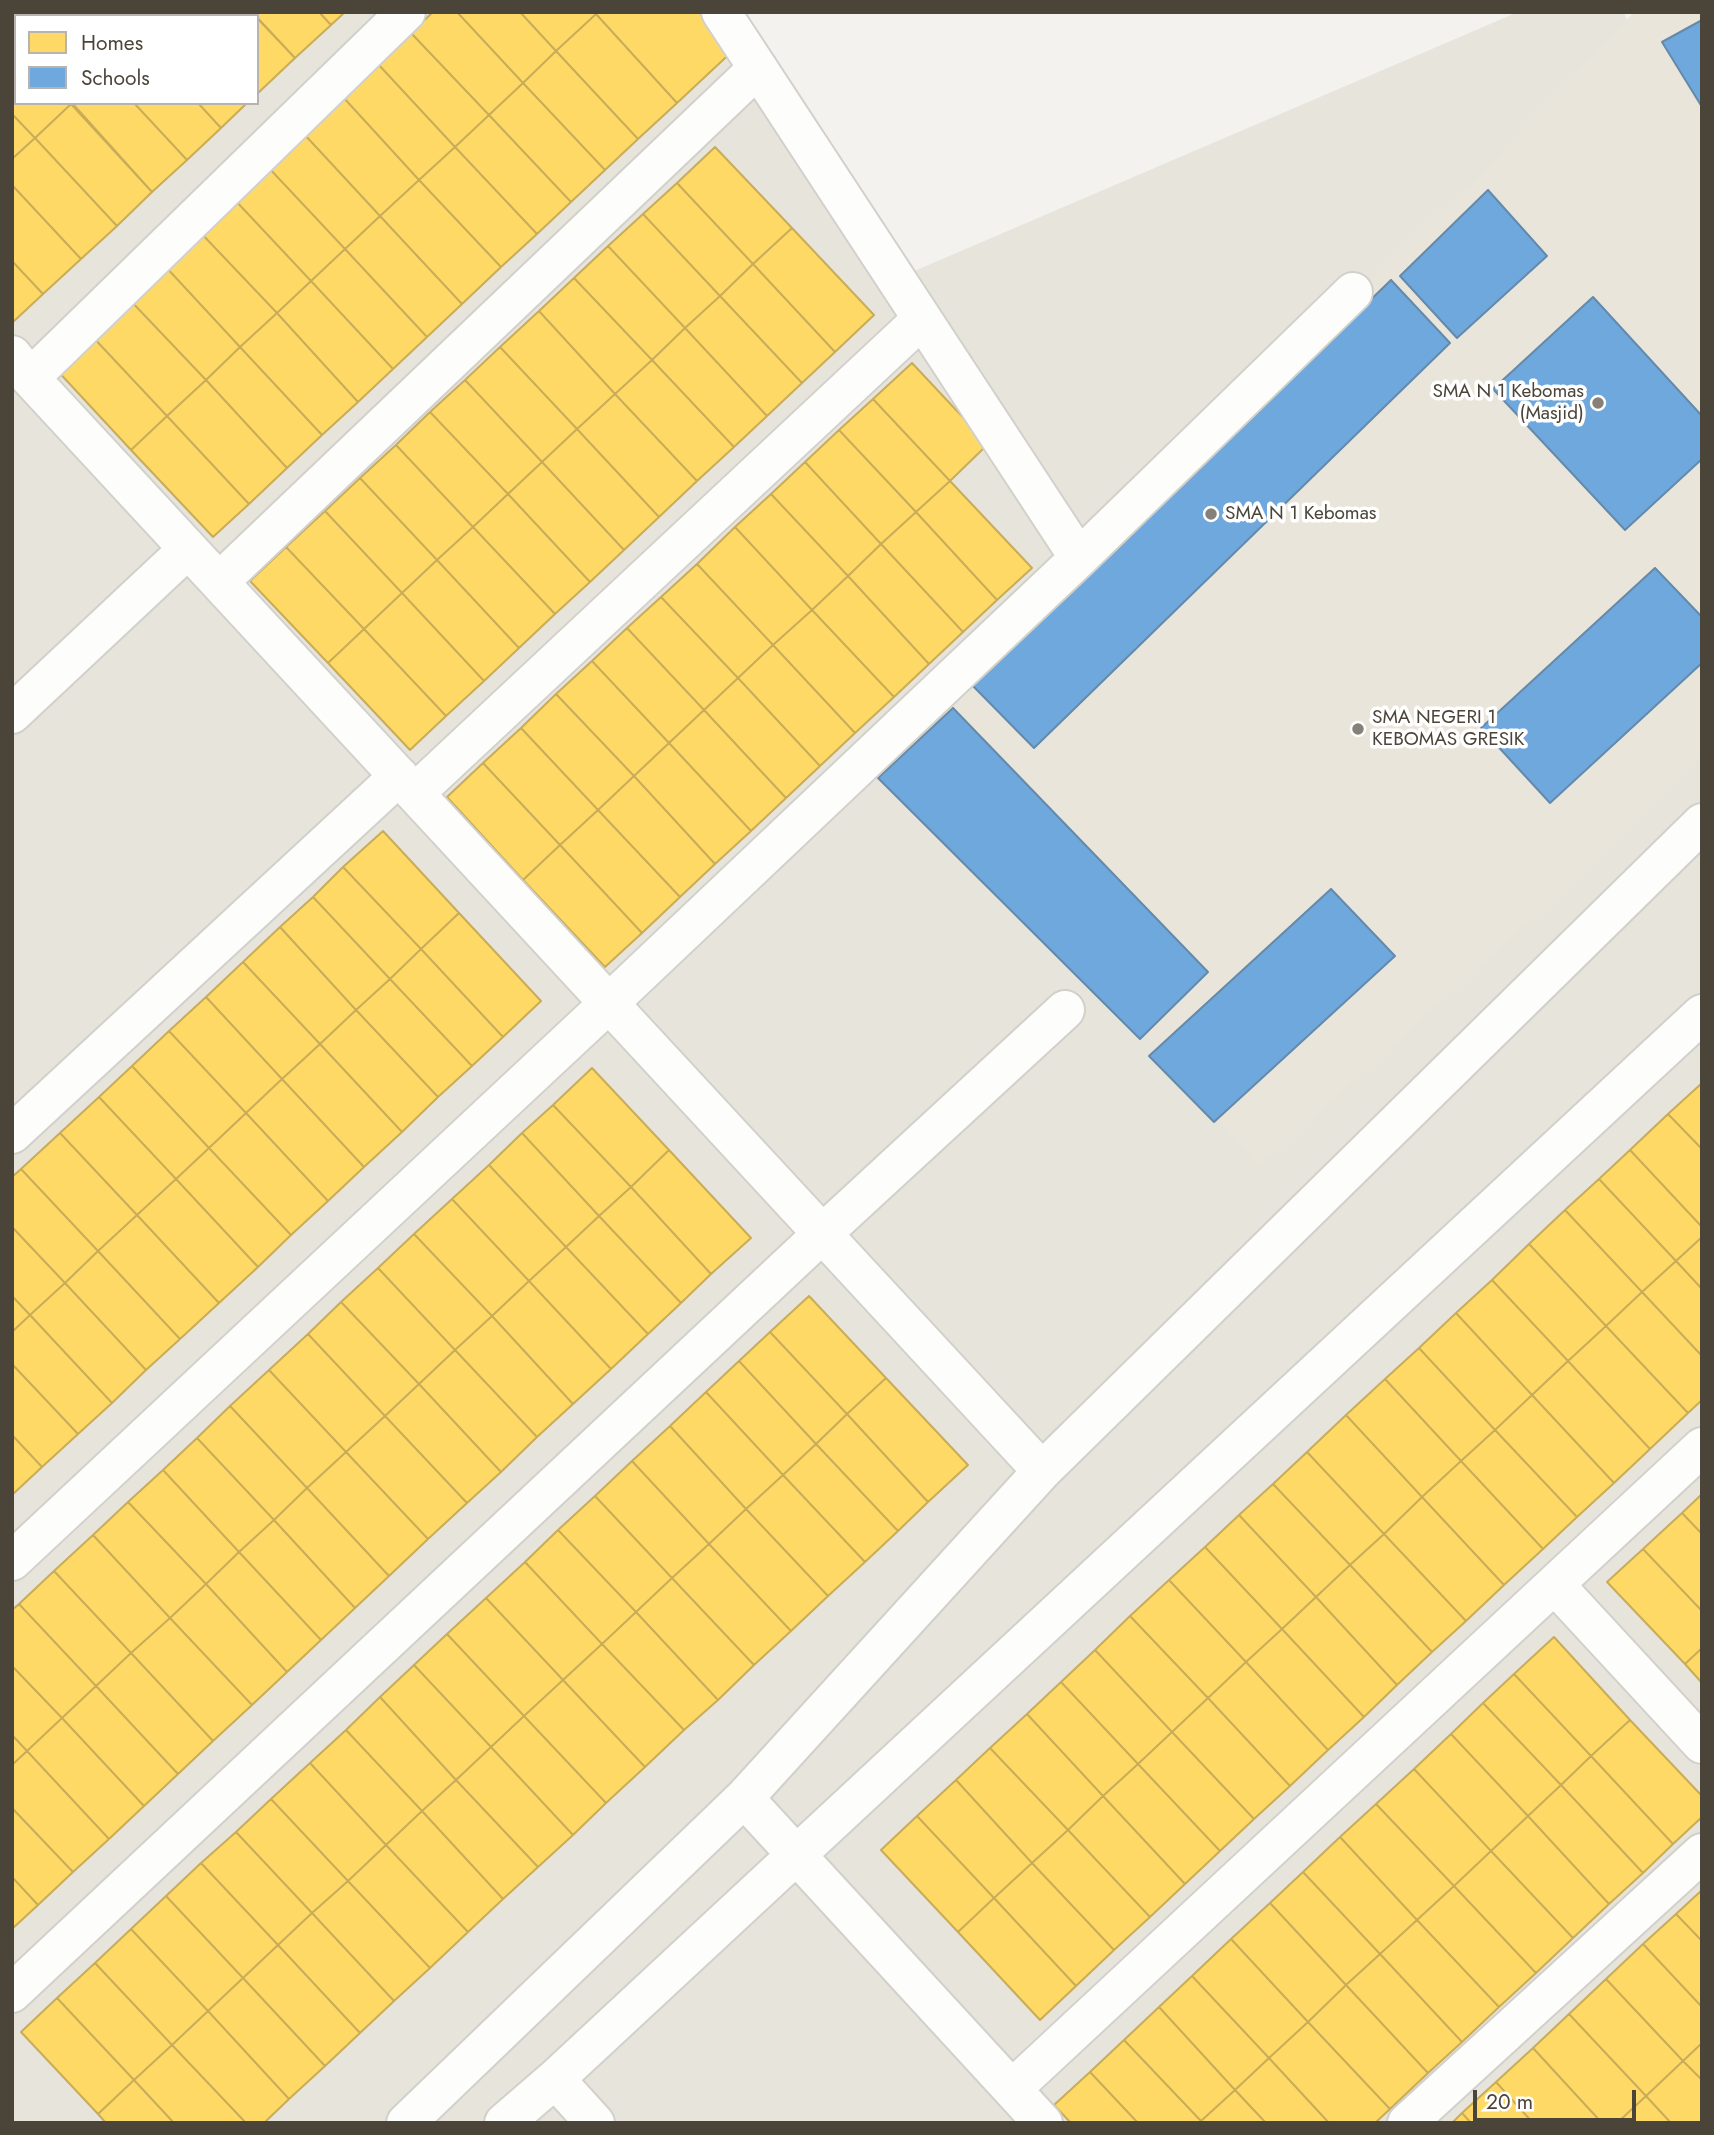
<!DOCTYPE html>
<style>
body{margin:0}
#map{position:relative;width:1714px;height:2135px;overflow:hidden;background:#f4f2ee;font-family:Jost,sans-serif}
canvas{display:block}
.frame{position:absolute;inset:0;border:14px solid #4b4439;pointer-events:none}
.legend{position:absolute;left:14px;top:14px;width:245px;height:91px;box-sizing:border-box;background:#fff;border:2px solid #b7b4b0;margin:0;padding:9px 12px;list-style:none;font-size:21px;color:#4b4439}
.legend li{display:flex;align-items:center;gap:14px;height:35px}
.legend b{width:35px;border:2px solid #b7b4b0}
.scale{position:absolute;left:1473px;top:2090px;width:163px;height:32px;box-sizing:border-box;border:4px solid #4b4439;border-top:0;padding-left:9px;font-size:21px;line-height:24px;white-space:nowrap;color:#4b4439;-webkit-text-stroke:5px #fff;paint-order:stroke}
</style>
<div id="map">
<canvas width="1714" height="2135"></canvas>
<div class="frame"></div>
<ul class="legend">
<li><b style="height:19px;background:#ffd966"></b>Homes</li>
<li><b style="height:19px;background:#6fa8dc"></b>Schools</li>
</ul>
<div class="scale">20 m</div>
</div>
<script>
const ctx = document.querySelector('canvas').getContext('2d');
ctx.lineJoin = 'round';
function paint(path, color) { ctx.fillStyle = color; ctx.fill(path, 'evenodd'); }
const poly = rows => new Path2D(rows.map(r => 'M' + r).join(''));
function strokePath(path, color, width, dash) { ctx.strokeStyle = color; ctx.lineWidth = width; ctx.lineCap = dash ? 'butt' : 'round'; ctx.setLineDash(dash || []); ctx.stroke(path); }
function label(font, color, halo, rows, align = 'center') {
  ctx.font = font + ' Jost,sans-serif'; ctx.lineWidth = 7; ctx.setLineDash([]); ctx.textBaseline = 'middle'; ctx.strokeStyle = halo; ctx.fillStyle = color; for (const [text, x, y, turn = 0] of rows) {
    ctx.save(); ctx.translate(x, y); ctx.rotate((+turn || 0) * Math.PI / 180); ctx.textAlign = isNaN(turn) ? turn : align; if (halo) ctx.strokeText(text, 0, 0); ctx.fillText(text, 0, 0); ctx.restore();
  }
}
paint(poly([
 [12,12,739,12,905,275,1518,12,1624,12,1633,35,1702,12,1702,2123,12,2123],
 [16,16,257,16,257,103,16,103]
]), '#e7e4dc');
paint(poly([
 [1634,12,1702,12,1702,753,1548,905,1259,1167,892,736,1487,167]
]), '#eae5da');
const homes = poly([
 [12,12,49,12,53,16,16,16,16,46,12,42,12,12],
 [49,12,113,12,116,16,53,16,49,12],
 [113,12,169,12,165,16,116,16,113,12],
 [169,12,179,12,183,16,165,16,169,12],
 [179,12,252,12,256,16,183,16,179,12],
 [252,12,319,12,331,25,295,58,252,12],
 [319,12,345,12,331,25,319,12],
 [433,12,457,12,523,83,489,115,411,33,433,12],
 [457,12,520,12,556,51,523,83,457,12],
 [520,12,594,12,596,14,556,51,520,12],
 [598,12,708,12,739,45,677,103,596,14,598,12],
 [596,14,677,103,638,139,556,51,596,14],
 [257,18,295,58,257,94,257,18],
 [411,33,489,115,455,147,378,64,411,33],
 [12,42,16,46,16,103,71,104,35,138,12,114,12,42],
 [556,51,638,139,605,170,523,83,556,51],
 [378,64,455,147,419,180,343,97,378,64],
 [523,83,605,170,571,202,489,115,523,83],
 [343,97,419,180,380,216,304,134,343,97],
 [72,103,134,103,187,160,152,192,72,103],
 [134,103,198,103,221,128,187,160,134,103],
 [198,103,247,103,221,128,198,103],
 [71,104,152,192,117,226,35,138,71,104],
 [12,114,35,138,12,159,12,114],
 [489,115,571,202,537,234,455,147,489,115],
 [304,134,380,216,345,249,268,167,304,134],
 [35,138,117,226,81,259,12,185,12,159,35,138],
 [455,147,537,234,501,267,419,180,455,147],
 [715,147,792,228,753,264,677,183,715,147],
 [268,167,345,249,311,281,234,199,268,167],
 [419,180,501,267,462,304,380,216,419,180],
 [677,183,753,264,720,296,643,214,677,183],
 [12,185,81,259,43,294,12,261,12,185],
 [234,199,311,281,277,313,199,231,234,199],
 [643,214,720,296,685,328,608,246,643,214],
 [380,216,462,304,427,337,345,249,380,216],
 [792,228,874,315,835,352,753,264,792,228],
 [199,231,277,313,240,347,164,265,199,231],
 [608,246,685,328,652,360,574,278,608,246],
 [345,249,427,337,393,369,311,281,345,249],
 [12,261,43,294,12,323,12,261],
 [753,264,835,352,802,383,720,296,753,264],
 [164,265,240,347,206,380,128,298,164,265],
 [574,278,652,360,615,394,539,311,574,278],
 [311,281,393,369,358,402,277,313,311,281],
 [720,296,802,383,767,416,685,328,720,296],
 [128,298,206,380,167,416,90,334,128,298],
 [539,311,615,394,577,429,500,347,539,311],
 [277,313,358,402,322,435,240,347,277,313],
 [685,328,767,416,734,447,652,360,685,328],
 [90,334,167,416,131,450,54,367,90,334],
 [240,347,322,435,287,468,206,380,240,347],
 [500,347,577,429,542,462,465,380,500,347],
 [652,360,734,447,697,481,615,394,652,360],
 [912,363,988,444,950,481,873,399,912,363],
 [206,380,287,468,249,504,167,416,206,380],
 [465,380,542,462,508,494,430,412,465,380],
 [615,394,697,481,659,517,577,429,615,394],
 [873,399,950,481,916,512,839,430,873,399],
 [430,412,508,494,473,527,396,445,430,412],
 [167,416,249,504,213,537,131,450,167,416],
 [577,429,659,517,624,550,542,462,577,429],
 [839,430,916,512,881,544,805,462,839,430],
 [396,445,473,527,437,560,360,478,396,445],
 [542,462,624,550,590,582,508,494,542,462],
 [805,462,881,544,848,576,771,494,805,462],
 [360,478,437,560,402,593,325,511,360,478],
 [950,481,1032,568,997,600,916,512,950,481],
 [508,494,590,582,555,614,473,527,508,494],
 [771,494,848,576,812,610,735,527,771,494],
 [325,511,402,593,364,629,286,547,325,511],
 [916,512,997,600,963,632,881,544,916,512],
 [473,527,555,614,519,648,437,560,473,527],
 [735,527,812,610,773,645,697,564,735,527],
 [881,544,963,632,929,664,848,576,881,544],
 [286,547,364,629,328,663,250,581,286,547],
 [437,560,519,648,484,681,402,593,437,560],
 [697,564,773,645,738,678,661,597,697,564],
 [848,576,929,664,894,697,812,610,848,576],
 [402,593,484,681,446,716,364,629,402,593],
 [661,597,738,678,704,710,627,628,661,597],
 [812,610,894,697,855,733,773,645,812,610],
 [627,628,704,710,669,743,592,661,627,628],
 [364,629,446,716,410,750,328,663,364,629],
 [773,645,855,733,820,766,738,678,773,645],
 [592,661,669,743,634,776,556,694,592,661],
 [738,678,820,766,786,798,704,710,738,678],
 [556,694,634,776,598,810,521,728,556,694],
 [704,710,786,798,751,831,669,743,704,710],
 [521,728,598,810,560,845,483,763,521,728],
 [669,743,751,831,715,864,634,776,669,743],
 [483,763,560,845,523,880,447,797,483,763],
 [634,776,715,864,680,897,598,810,634,776],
 [598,810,680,897,642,933,560,845,598,810],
 [383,831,459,913,421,949,343,867,383,831],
 [560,845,642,933,605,967,523,880,560,845],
 [343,867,421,949,390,979,313,897,343,867],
 [313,897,390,979,356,1010,280,927,313,897],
 [459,913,541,1001,503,1037,421,949,459,913],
 [280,927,356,1010,320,1044,243,962,280,927],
 [421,949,503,1037,472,1066,390,979,421,949],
 [243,962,320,1044,282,1079,206,997,243,962],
 [390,979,472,1066,438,1097,356,1010,390,979],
 [206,997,282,1079,246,1113,169,1031,206,997],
 [356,1010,438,1097,402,1132,320,1044,356,1010],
 [169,1031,246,1113,209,1148,132,1066,169,1031],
 [320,1044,402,1132,364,1167,282,1079,320,1044],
 [132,1066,209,1148,176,1179,99,1097,132,1066],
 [592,1068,669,1150,631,1187,553,1105,592,1068],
 [282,1079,364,1167,328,1201,246,1113,282,1079],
 [1702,1083,1702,1149,1668,1114,1702,1083],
 [99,1097,176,1179,137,1215,60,1133,99,1097],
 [553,1105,631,1187,599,1216,522,1133,553,1105],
 [246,1113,328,1201,291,1235,209,1148,246,1113],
 [1668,1114,1702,1149,1702,1227,1630,1150,1668,1114],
 [60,1133,137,1215,98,1251,21,1169,60,1133],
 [522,1133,599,1216,566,1247,489,1165,522,1133],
 [209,1148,291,1235,258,1267,176,1179,209,1148],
 [669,1150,751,1238,711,1274,631,1187,669,1150],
 [1630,1150,1702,1227,1702,1237,1676,1261,1599,1179,1630,1150],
 [489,1165,566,1247,529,1281,452,1199,489,1165],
 [21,1169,98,1251,65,1283,12,1227,12,1177,21,1169],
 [176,1179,258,1267,219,1303,137,1215,176,1179],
 [1599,1179,1676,1261,1642,1292,1565,1210,1599,1179],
 [631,1187,711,1274,681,1303,599,1216,631,1187],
 [452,1199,529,1281,492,1316,414,1234,452,1199],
 [1565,1210,1642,1292,1606,1326,1529,1244,1565,1210],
 [137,1215,219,1303,180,1339,98,1251,137,1215],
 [599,1216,681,1303,648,1334,566,1247,599,1216],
 [12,1227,65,1283,30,1315,12,1296,12,1227],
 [414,1234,492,1316,455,1350,378,1268,414,1234],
 [1702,1237,1702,1289,1676,1261,1702,1237],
 [1529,1244,1606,1326,1568,1361,1492,1280,1529,1244],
 [566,1247,648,1334,611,1369,529,1281,566,1247],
 [98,1251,180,1339,146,1370,65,1283,98,1251],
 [1676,1261,1702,1289,1702,1356,1642,1292,1676,1261],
 [378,1268,455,1350,419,1384,341,1302,378,1268],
 [1492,1280,1568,1361,1532,1395,1456,1313,1492,1280],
 [529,1281,611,1369,573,1404,492,1316,529,1281],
 [65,1283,146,1370,112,1403,30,1315,65,1283],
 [1642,1292,1702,1356,1702,1400,1688,1413,1606,1326,1642,1292],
 [12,1296,30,1315,12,1332,12,1296],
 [809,1296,886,1378,847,1414,770,1332,809,1296],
 [341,1302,419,1384,385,1416,308,1334,341,1302],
 [1456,1313,1532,1395,1495,1430,1419,1348,1456,1313],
 [30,1315,112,1403,78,1434,12,1364,12,1332,30,1315],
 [492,1316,573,1404,537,1437,455,1350,492,1316],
 [1606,1326,1688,1413,1650,1449,1568,1361,1606,1326],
 [770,1332,847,1414,816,1444,739,1361,770,1332],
 [308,1334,385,1416,346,1452,269,1370,308,1334],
 [1419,1348,1495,1430,1461,1461,1385,1379,1419,1348],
 [455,1350,537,1437,501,1472,419,1384,455,1350],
 [739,1361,816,1444,783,1475,706,1392,739,1361],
 [1568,1361,1650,1449,1614,1483,1532,1395,1568,1361],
 [12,1364,78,1434,42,1467,12,1435,12,1364],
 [269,1370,346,1452,307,1488,230,1406,269,1370],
 [886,1378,968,1465,928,1502,847,1414,886,1378],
 [1385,1379,1461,1461,1422,1497,1346,1415,1385,1379],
 [419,1384,501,1472,467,1503,385,1416,419,1384],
 [706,1392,783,1475,746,1509,670,1426,706,1392],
 [1532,1395,1614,1483,1577,1517,1495,1430,1532,1395],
 [230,1406,307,1488,274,1520,197,1438,230,1406],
 [847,1414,928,1502,898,1531,816,1444,847,1414],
 [1346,1415,1422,1497,1384,1534,1307,1452,1346,1415],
 [385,1416,467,1503,428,1539,346,1452,385,1416],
 [670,1426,746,1509,709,1544,632,1461,670,1426],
 [1495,1430,1577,1517,1543,1549,1461,1461,1495,1430],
 [12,1435,42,1467,12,1495,12,1435],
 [197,1438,274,1520,239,1552,163,1470,197,1438],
 [816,1444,898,1531,865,1562,783,1475,816,1444],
 [346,1452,428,1539,389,1576,307,1488,346,1452],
 [1307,1452,1384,1534,1350,1565,1273,1484,1307,1452],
 [632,1461,709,1544,672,1578,595,1496,632,1461],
 [1461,1461,1543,1549,1504,1585,1422,1497,1461,1461],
 [163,1470,239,1552,206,1584,128,1502,163,1470],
 [783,1475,865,1562,828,1596,746,1509,783,1475],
 [1273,1484,1350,1565,1316,1597,1239,1515,1273,1484],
 [307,1488,389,1576,355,1608,274,1520,307,1488],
 [1702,1494,1702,1534,1682,1513,1702,1494],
 [595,1496,672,1578,636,1612,558,1530,595,1496],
 [1422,1497,1504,1585,1466,1621,1384,1534,1422,1497],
 [128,1502,206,1584,170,1618,93,1535,128,1502],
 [746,1509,828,1596,791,1631,709,1544,746,1509],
 [1682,1513,1702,1534,1702,1611,1643,1549,1682,1513],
 [1239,1515,1316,1597,1282,1629,1205,1547,1239,1515],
 [274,1520,355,1608,321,1640,239,1552,274,1520],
 [558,1530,636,1612,602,1644,525,1562,558,1530],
 [1384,1534,1466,1621,1432,1652,1350,1565,1384,1534],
 [93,1535,170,1618,131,1653,54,1571,93,1535],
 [709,1544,791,1631,754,1665,672,1578,709,1544],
 [1205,1547,1282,1629,1246,1662,1169,1580,1205,1547],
 [1643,1549,1702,1611,1702,1648,1685,1664,1607,1582,1643,1549],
 [239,1552,321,1640,287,1672,206,1584,239,1552],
 [525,1562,602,1644,563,1680,486,1598,525,1562],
 [1350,1565,1432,1652,1397,1685,1316,1597,1350,1565],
 [54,1571,131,1653,96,1686,19,1604,54,1571],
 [672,1578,754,1665,718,1700,636,1612,672,1578],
 [1169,1580,1246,1662,1208,1698,1130,1616,1169,1580],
 [206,1584,287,1672,252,1705,170,1618,206,1584],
 [1316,1597,1397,1685,1364,1717,1282,1629,1316,1597],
 [486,1598,563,1680,524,1716,447,1634,486,1598],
 [19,1604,96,1686,62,1718,12,1666,12,1610,19,1604],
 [636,1612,718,1700,684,1730,602,1644,636,1612],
 [1130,1616,1208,1698,1172,1732,1095,1650,1130,1616],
 [170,1618,252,1705,213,1741,131,1653,170,1618],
 [1282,1629,1364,1717,1328,1750,1246,1662,1282,1629],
 [447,1634,524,1716,491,1747,414,1665,447,1634],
 [1554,1637,1630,1720,1591,1756,1514,1674,1554,1637],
 [602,1644,684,1730,645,1767,563,1680,602,1644],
 [1702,1648,1702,1683,1685,1664,1702,1648],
 [1095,1650,1172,1732,1138,1764,1061,1682,1095,1650],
 [131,1653,213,1741,178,1774,96,1686,131,1653],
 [1246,1662,1328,1750,1290,1786,1208,1698,1246,1662],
 [414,1665,491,1747,456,1780,380,1697,414,1665],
 [12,1666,62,1718,27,1751,12,1735,12,1666],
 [1514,1674,1591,1756,1561,1785,1483,1703,1514,1674],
 [563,1680,645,1767,606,1803,524,1716,563,1680],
 [1061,1682,1138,1764,1103,1796,1027,1714,1061,1682],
 [96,1686,178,1774,144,1806,62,1718,96,1686],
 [380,1697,456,1780,422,1811,346,1730,380,1697],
 [1208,1698,1290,1786,1254,1819,1172,1732,1208,1698],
 [1483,1703,1561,1785,1528,1816,1451,1734,1483,1703],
 [1027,1714,1103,1796,1068,1830,990,1748,1027,1714],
 [524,1716,606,1803,573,1835,491,1747,524,1716],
 [62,1718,144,1806,109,1839,27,1751,62,1718],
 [1630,1720,1702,1796,1702,1817,1673,1844,1591,1756,1630,1720],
 [346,1730,422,1811,386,1845,310,1763,346,1730],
 [1172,1732,1254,1819,1220,1851,1138,1764,1172,1732],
 [1451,1734,1528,1816,1491,1851,1414,1769,1451,1734],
 [12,1735,27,1751,12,1765,12,1735],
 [491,1747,573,1835,538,1867,456,1780,491,1747],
 [990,1748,1068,1830,1032,1863,956,1780,990,1748],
 [27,1751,109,1839,73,1872,12,1808,12,1765,27,1751],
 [1591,1756,1673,1844,1643,1873,1561,1785,1591,1756],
 [310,1763,386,1845,348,1881,271,1799,310,1763],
 [1138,1764,1220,1851,1185,1884,1103,1796,1138,1764],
 [1414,1769,1491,1851,1454,1886,1376,1804,1414,1769],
 [456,1780,538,1867,503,1899,422,1811,456,1780],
 [956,1780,1032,1863,994,1898,917,1816,956,1780],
 [1561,1785,1643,1873,1609,1904,1528,1816,1561,1785],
 [1103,1796,1185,1884,1150,1917,1068,1830,1103,1796],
 [271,1799,348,1881,312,1913,236,1832,271,1799],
 [1376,1804,1454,1886,1417,1920,1340,1837,1376,1804],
 [12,1808,73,1872,38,1905,12,1877,12,1808],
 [422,1811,503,1899,468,1932,386,1845,422,1811],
 [917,1816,994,1898,958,1932,881,1850,917,1816],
 [1528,1816,1609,1904,1573,1938,1491,1851,1528,1816],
 [1068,1830,1150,1917,1114,1950,1032,1863,1068,1830],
 [236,1832,312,1913,278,1945,201,1863,236,1832],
 [1340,1837,1417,1920,1380,1954,1303,1872,1340,1837],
 [386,1845,468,1932,430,1968,348,1881,386,1845],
 [1491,1851,1573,1938,1536,1973,1454,1886,1491,1851],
 [201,1863,278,1945,243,1978,166,1896,201,1863],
 [1032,1863,1114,1950,1076,1986,994,1898,1032,1863],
 [1303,1872,1380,1954,1346,1985,1270,1903,1303,1872],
 [12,1877,38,1905,12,1929,12,1877],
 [348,1881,430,1968,394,2001,312,1913,348,1881],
 [1454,1886,1536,1973,1499,2007,1417,1920,1454,1886],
 [1702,1890,1702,1941,1676,1914,1702,1890],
 [166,1896,243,1978,208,2011,131,1929,166,1896],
 [994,1898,1076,1986,1040,2020,958,1932,994,1898],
 [1270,1903,1346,1985,1308,2022,1231,1939,1270,1903],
 [312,1913,394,2001,360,2033,278,1945,312,1913],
 [1676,1914,1702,1941,1702,2007,1643,1944,1676,1914],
 [1417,1920,1499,2007,1462,2042,1380,1954,1417,1920],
 [131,1929,208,2011,172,2045,95,1963,131,1929],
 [1231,1939,1308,2022,1269,2058,1192,1976,1231,1939],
 [1643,1944,1702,2007,1702,2043,1683,2061,1606,1979,1643,1944],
 [278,1945,360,2033,325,2066,243,1978,278,1945],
 [1380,1954,1462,2042,1428,2073,1346,1985,1380,1954],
 [95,1963,172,2045,134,2080,57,1998,95,1963],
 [1192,1976,1269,2058,1235,2090,1159,2007,1192,1976],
 [243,1978,325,2066,289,2099,208,2011,243,1978],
 [1606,1979,1683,2061,1646,2096,1569,2014,1606,1979],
 [1346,1985,1428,2073,1390,2109,1308,2022,1346,1985],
 [57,1998,134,2080,98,2114,21,2032,57,1998],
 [1159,2007,1235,2090,1201,2121,1124,2040,1159,2007],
 [208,2011,289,2099,264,2123,246,2123,172,2045,208,2011],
 [1569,2014,1646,2096,1617,2123,1602,2123,1533,2048,1569,2014],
 [1308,2022,1390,2109,1375,2123,1329,2123,1269,2058,1308,2022],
 [1124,2040,1201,2121,1199,2123,1138,2123,1090,2072,1124,2040],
 [1702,2043,1702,2080,1683,2061,1702,2043],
 [172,2045,246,2123,174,2123,134,2080,172,2045],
 [1533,2048,1602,2123,1533,2123,1496,2082,1533,2048],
 [1269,2058,1329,2123,1266,2123,1235,2090,1269,2058],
 [1683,2061,1702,2080,1702,2123,1671,2123,1646,2096,1683,2061],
 [1090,2072,1138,2123,1071,2123,1054,2105,1090,2072],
 [134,2080,174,2123,106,2123,98,2114,134,2080],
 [1496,2082,1533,2123,1471,2123,1462,2113,1496,2082],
 [1235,2090,1266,2123,1202,2123,1201,2121,1235,2090],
 [1646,2096,1671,2123,1617,2123,1646,2096],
 [1462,2113,1471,2123,1452,2123,1462,2113]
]);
paint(homes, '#ffd966');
strokePath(homes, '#c9ac58', 2);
const schools = poly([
 [1702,20,1702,107,1662,42,1702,20],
 [1488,190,1547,256,1457,338,1400,276,1488,190],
 [1391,280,1450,343,1034,748,972,685,1391,280],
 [1593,297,1702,416,1702,459,1625,530,1493,389,1593,297],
 [1655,568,1702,617,1702,663,1550,803,1481,728,1655,568],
 [953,708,1208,972,1140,1039,878,778,953,708],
 [1331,889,1395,956,1214,1122,1149,1056,1331,889]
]);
paint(schools, '#6fa8dc');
strokePath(schools, '#648aab', 2);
const minor = poly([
 [721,12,1079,558],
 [12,355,30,378,1042,1471],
 [30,378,406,12],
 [219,582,758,68],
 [12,714,188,549],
 [415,793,922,319],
 [12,1134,399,776],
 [12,1561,608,1004,1079,558,1353,292],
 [1555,1585,1702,1744],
 [744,1798,1043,2123],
 [12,1993,822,1234,1065,1010],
 [555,2079,595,2123],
 [1012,2089,1702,1447],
 [406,2123,744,1798,1042,1471,1702,823],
 [504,2123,555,2079,1702,1014],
 [1407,2123,1702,1853]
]);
strokePath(minor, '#d2d0cb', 42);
strokePath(minor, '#fdfdfc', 38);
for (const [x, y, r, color] of [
 [1598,403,7,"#868178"],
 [1211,514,7,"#868178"],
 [1358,729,7,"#868178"]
]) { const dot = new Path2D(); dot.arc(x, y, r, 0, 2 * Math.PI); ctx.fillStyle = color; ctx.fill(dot); strokePath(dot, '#fff', 2.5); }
label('19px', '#4b4439', '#fff', [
 ["SMA N 1 Kebomas",1584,392,"right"],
 ["(Masjid)",1584,414,"right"],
 ["SMA N 1 Kebomas",1225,514],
 ["SMA NEGERI 1",1372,718],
 ["KEBOMAS GRESIK",1372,740]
], 'left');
</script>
